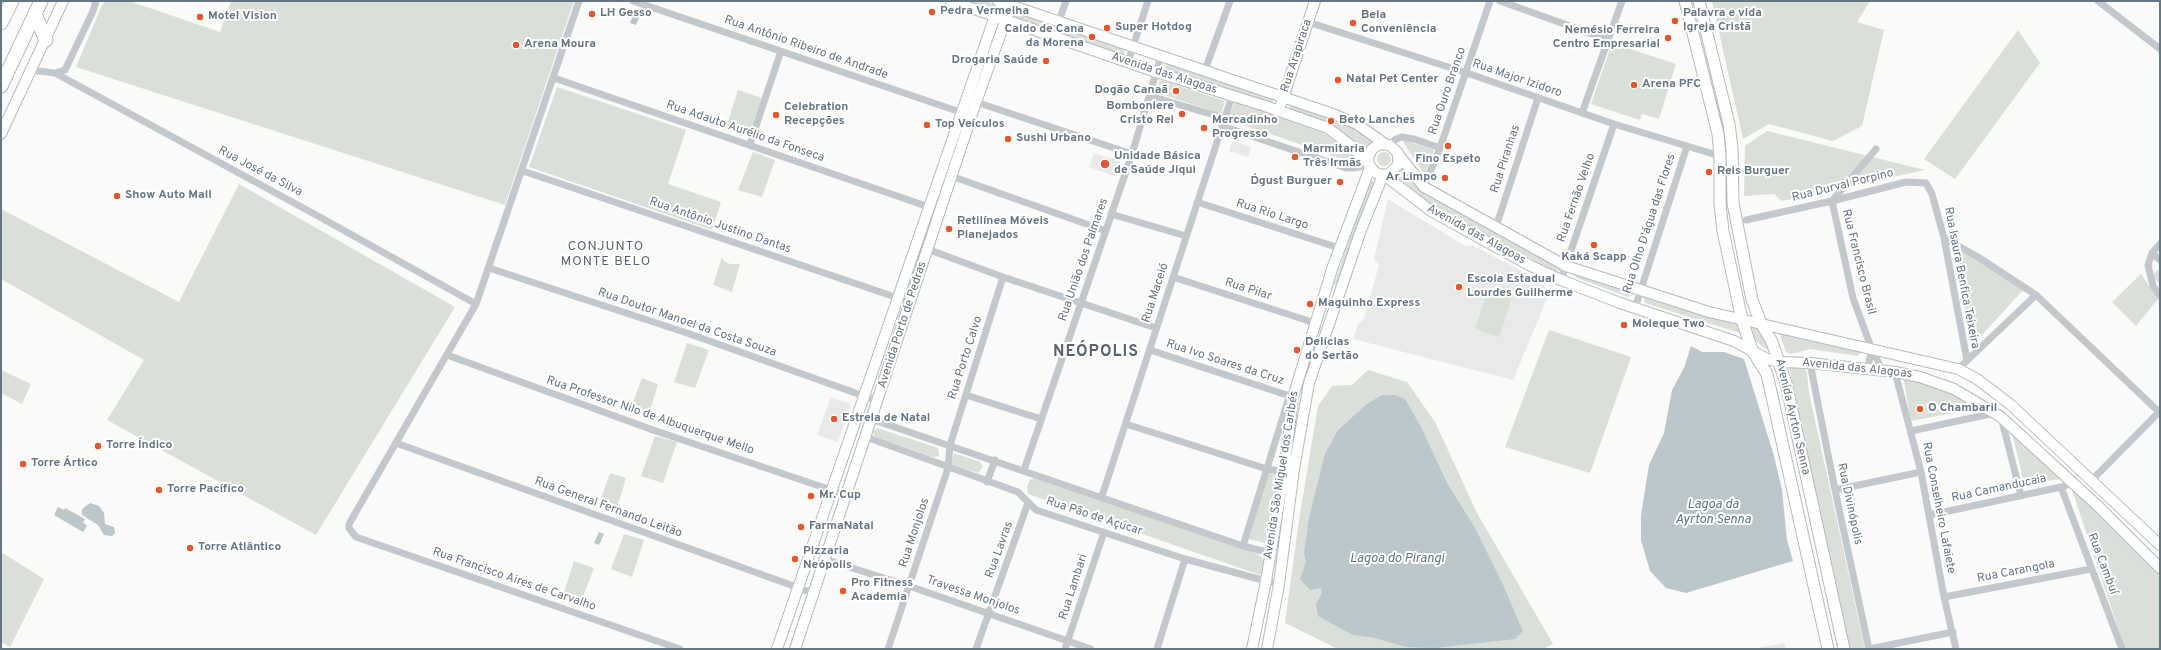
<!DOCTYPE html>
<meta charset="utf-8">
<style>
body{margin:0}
#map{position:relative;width:2161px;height:650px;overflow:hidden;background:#fafaf8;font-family:Overpass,sans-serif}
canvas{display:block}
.frame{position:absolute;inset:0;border:2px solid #657683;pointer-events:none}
</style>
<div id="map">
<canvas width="2161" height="650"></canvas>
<div class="frame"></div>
</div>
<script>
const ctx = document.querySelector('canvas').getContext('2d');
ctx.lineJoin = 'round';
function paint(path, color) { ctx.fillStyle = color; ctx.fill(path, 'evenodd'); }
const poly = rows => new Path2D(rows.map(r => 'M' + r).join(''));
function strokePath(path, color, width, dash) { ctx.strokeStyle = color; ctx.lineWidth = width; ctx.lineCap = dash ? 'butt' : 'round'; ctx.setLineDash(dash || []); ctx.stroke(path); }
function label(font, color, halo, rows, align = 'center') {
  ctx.font = font + ' Overpass,sans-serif'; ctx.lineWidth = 4; ctx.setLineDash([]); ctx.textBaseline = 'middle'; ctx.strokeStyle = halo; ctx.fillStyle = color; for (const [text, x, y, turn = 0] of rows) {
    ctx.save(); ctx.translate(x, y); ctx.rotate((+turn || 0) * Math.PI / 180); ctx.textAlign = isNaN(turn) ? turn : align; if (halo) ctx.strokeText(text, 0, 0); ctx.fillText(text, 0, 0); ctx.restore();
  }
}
paint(poly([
 [1232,141,1251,147,1248,157,1229,151],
 [1094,153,1120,161,1115,176,1089,167],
 [1388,199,1465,246,1474,246,1541,281,1549,294,1513,380,1353,339,1358,324,1364,319,1379,265,1374,259],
 [831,397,851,404,838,442,817,435],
 [1784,643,1786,649,1751,649]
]), '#e8e9e9');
paint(poly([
 [106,1,129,1,220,32,231,1,574,1,505,205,76,67,102,5],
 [962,1,986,1,998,5,1002,15],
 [1712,1,1870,1,1857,22,1884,30,1862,126,1833,141,1769,124,1743,139],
 [1013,11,1122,48,1125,53,1121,56,1011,18],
 [2018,30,2040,63,1955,179,1924,159],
 [1612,43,1676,64,1659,119,1642,114,1640,120,1591,104],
 [1166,64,1274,99,1272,106,1163,71],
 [1160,80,1225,101,1221,114,1156,92],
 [557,87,686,130,668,184,721,202,712,230,529,167],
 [738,90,762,98,749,136,726,128],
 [1236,101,1333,137,1357,161,1354,163,1236,122,1231,117,1230,112],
 [1289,103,1341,122,1377,140,1366,152,1331,128,1290,113],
 [1767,131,1925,170,1782,201,1774,194,1744,196,1745,146],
 [1405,140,1434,150,1425,175,1403,142],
 [753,152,775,160,762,197,738,190],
 '1377 159a7 7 0 1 1 14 0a7 7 0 1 1-14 0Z',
 [1402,166,1416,183,1562,268,1560,271,1555,271,1474,229,1396,184],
 [1371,180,1377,184,1339,287,1334,285,1358,212],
 [239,184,455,307,316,535,107,420,144,360,1,279,1,209,179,302],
 [1954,245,2024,289,1971,347],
 [722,257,724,261,730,264,740,264,732,292,713,285],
 [2160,268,2160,284,2151,276],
 [1575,271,1634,292,1633,295,1628,297,1577,278,1574,275],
 [2141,274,2158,299,2136,326,2112,302],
 [1488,289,1512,297,1499,337,1475,329],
 [1643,295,1736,319,1743,334,1645,303],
 [1748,324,1760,327,1776,354,1763,347,1755,340],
 [1777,327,1861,352,1858,356,1810,349,1791,354,1786,352],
 [1549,330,1631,357,1590,473,1505,447],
 [687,343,709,350,695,388,674,382],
 [1803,364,1807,373,1809,393,1865,649,1848,649,1789,367],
 [1,370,31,384,22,404,1,393],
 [1368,370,1407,382,1435,422,1477,513,1553,644,1543,649,1338,649,1285,623,1299,520,1318,406,1332,386,1352,385],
 [1903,375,1923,379,1985,407,1911,421],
 [642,378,658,384,649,414,631,408],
 [877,428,938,448,939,456,933,457,874,436,873,431],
 [2012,432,2061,479,2024,484],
 [655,436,677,442,663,483,641,476],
 [954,453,980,462,983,467,978,473,951,464],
 [610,473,626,478,617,508,600,502],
 [1268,473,1277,475,1265,543,1249,539],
 [1034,478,1258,554,1264,561,1264,571,1260,575,1028,494,1027,487,1030,480],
 [2074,486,2160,569,2160,649,2125,649,2072,490],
 [624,534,644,540,632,577,611,569],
 [1,552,44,579,10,647,1,642],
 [574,561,594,568,580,605,562,598]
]), '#dadfd7');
paint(poly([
 [634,13,640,15,636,25,630,23],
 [1691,346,1702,352,1724,352,1744,359,1774,456,1782,490,1787,540,1793,561,1686,593,1666,588,1650,571,1641,540,1641,515,1649,465,1664,433,1672,390,1684,368],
 [1382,395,1395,395,1405,399,1421,427,1447,483,1475,528,1503,585,1523,631,1515,639,1435,648,1406,647,1375,638,1353,635,1318,616,1316,604,1322,593,1321,588,1310,590,1300,579,1306,562,1304,553,1309,518,1325,454,1338,430,1367,404],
 [90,503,99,506,104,513,105,524,114,527,115,533,112,536,104,535,98,525,82,515,82,509],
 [58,507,64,510,65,508,85,519,83,522,87,526,83,532,54,515],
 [599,532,604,534,599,545,594,543]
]), '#bbc7cb');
const secondary = poly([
 [951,1,1156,72,1265,106,1328,128,1351,146,1368,163],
 [998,1,1333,114,1357,124,1385,144],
 [1281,104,1315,1],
 [1,134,63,1],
 [1398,153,1398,165,1389,174,1383,175,1376,173,1369,165,1368,158,1372,149,1380,144,1389,145,1395,150,1424,187,1566,266,1709,312,1958,369,1977,379,2011,405,2160,545],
 [1384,175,1431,211,1529,265,1561,280,1620,303,1734,341,1767,359,1781,362,1810,363,1895,372,1920,377,1954,389,2001,417,2099,507,2160,568],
 [777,649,995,16],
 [795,649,976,102,1011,5],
 [1252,649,1266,581,1284,472,1293,397,1333,266,1370,168],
 [1267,649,1279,584,1294,469,1309,383,1361,230,1383,175]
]);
const primary = poly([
 [1685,1,1718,134,1720,156,1720,204,1723,231,1742,320,1752,350,1767,374,1828,649],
 [1699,1,1729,124,1732,148,1733,203,1752,300,1761,323,1772,342,1786,383,1844,649]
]);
const highway = poly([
 [35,14,46,40],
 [1,23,12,1],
 [1,86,41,1]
]);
strokePath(secondary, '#b3babf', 12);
strokePath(primary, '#b5babe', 13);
strokePath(highway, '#b4b9bd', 15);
strokePath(poly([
 [579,1,476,304,349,524,349,528,356,537,680,649],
 [633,1,966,114],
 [1500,1,1609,40],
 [2098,1,2160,49],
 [1059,21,1066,1],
 [1308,22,1467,73,1614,124,1720,156],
 [1128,62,1148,1],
 [30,70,55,73,318,216,476,304],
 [1205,70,1230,1],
 [55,73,65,70,93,11,96,1],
 [554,78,929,207],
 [1150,96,1224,118],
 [976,102,1132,154],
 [1582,113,1622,1],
 [1222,126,1346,168,1353,168,1369,165],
 [750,144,781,51],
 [1389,145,1396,139,1402,137,1414,139,1440,148],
 [1876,149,1832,201,1853,298,1872,350,1883,371],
 [523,171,910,302],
 [951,176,1106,231],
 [1424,187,1440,148,1490,1],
 [1197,202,1339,248],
 [1111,214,1186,236],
 [1746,220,1832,201,1906,182,1926,183,1932,194,1944,238,1967,360],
 [1496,227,1538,98],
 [1944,238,1978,257,2036,295,2160,413],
 [2160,244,2152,253,2148,265,2153,286,2160,296],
 [927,249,1003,277,1156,328],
 [2152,253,2160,260],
 [489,268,687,333,878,401],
 [1173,277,1315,323],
 [1561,280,1614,124],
 [1635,308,1687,146],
 [1150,350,1293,397],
 [447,355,653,430,846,495],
 [1810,363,1835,490,1869,649],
 [1867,369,1872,350],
 [1958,369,2036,295],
 [1895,372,1921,472,1944,597,1956,649],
 [966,395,1041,419],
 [2001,417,2021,496],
 [871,419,1243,546,1283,556],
 [1126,424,1267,469,1284,472],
 [1911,431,1995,413],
 [866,437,1018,492,1036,510,1185,559,1266,581,1279,583],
 [396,443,813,593],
 [1024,470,1132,154,1161,56],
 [2091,481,2159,412],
 [987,482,995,460],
 [2061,487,2122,649],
 [1835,490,1921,472],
 [1102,496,1232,96],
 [1930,515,2061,487,2073,483],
 [1243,546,1289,397],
 [824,559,909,586,1091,649],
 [1944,597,2091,569],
 [888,649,948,468,950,445,1003,277],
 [976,649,1028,503],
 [1065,649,1104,532],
 [1157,649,1185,559],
 [1869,649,1953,632]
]), '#c3c8cc', 7);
strokePath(secondary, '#fff', 10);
strokePath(primary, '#fff', 11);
strokePath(highway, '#fff', 13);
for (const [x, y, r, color] of [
 [932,12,4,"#e4572e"],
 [592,14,4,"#e4572e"],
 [200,17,4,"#e4572e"],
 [1675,21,4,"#e4572e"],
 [1353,23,4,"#e4572e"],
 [1107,28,4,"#e4572e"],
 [1092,37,4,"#e4572e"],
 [1668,38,4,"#e4572e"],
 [516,45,4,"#e4572e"],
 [1046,61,4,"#e4572e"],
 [1338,80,4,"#e4572e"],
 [1634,85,4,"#e4572e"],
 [1176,91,4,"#e4572e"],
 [1182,114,4,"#e4572e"],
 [776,115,4,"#e4572e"],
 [1331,121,4,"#e4572e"],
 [927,125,4,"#e4572e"],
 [1204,128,4,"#e4572e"],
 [1008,139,4,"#e4572e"],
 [1448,146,4,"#e4572e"],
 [1295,157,4,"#e4572e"],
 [1105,164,5,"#e4572e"],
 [1709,172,4,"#e4572e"],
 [1445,178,4,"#e4572e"],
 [1340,182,4,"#e4572e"],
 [117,196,4,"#e4572e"],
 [949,229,4,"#e4572e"],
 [1594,245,4,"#e4572e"],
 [1459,287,4,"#e4572e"],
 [1310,304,4,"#e4572e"],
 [1624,325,4,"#e4572e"],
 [1297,350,4,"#e4572e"],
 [1920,409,4,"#e4572e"],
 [834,419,4,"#e4572e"],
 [98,446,4,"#e4572e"],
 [23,464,4,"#e4572e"],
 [159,490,4,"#e4572e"],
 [811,496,4,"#e4572e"],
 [801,527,4,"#e4572e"],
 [190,548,4,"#e4572e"],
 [795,559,4,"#e4572e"],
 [843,591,4,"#e4572e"]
]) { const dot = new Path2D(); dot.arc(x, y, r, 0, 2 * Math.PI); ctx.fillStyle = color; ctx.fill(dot); strokePath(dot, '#fff', 1.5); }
label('bold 12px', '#657683', '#fff', [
 ["Pedra Vermelha",940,12],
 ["LH Gesso",600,14],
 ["Palavra e vida",1683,14],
 ["Igreja Cristã",1683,28],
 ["Bela",1361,16],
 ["Conveniência",1361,30],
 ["Motel Vision",208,17],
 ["Super Hotdog",1115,28],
 ["Caldo de Cana",1084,30,"right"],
 ["da Morena",1084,44,"right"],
 ["Nemésio Ferreira",1660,31,"right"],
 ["Centro Empresarial",1660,45,"right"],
 ["Arena Moura",524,45],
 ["Drogaria Saúde",1038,61,"right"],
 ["Natal Pet Center",1346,80],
 ["Arena PFC",1642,85],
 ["Dogão Canaã",1168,91,"right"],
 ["Bomboniere",1174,107,"right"],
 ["Cristo Rei",1174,121,"right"],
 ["Celebration",784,108],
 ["Recepções",784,122],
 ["Mercadinho",1212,121],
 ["Progresso",1212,135],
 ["Beto Lanches",1339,121],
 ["Top Veículos",935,125],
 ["Sushi Urbano",1016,139],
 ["Marmitaria",1303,150],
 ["Três Irmãs",1303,164],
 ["Unidade Básica",1114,157],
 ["de Saúde Jiqui",1114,171],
 ["Fino Espeto",1448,160,"center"],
 ["Reis Burguer",1717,172],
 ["Ar Limpo",1437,178,"right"],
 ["D´gust Burguer",1332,182,"right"],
 ["Show Auto Mall",125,196],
 ["Retilínea Móveis",957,222],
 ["Planejados",957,236],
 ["Kaká Scapp",1594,258,"center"],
 ["Escola Estadual",1467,280],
 ["Lourdes Guilherme",1467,294],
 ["Maguinho Express",1318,304],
 ["Moleque Two",1632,325],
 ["Delícias",1305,343],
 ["do Sertão",1305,357],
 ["O Chambaril",1928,409],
 ["Estrela de Natal",842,419],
 ["Torre Índico",106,446],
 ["Torre Ártico",31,464],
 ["Torre Pacífico",167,490],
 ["Mr. Cup",819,496],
 ["FarmaNatal",809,527],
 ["Torre Atlântico",198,548],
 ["Pizzaria",803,552],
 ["Neópolis",803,566],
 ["Pro Fitness",851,584],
 ["Academia",851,598]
], 'left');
label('12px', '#657683', '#fff', [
 ["Rua Antônio Ribeiro de Andrade",806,48,19],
 ["Rua Arapiraca",1297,56,-72],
 ["Avenida das Alagoas",1164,74,18],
 ["Rua Major Izidoro",1517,79,19],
 ["Rua Ouro Branco",1448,91,-71],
 ["Rua Adauto Aurélio da Fonseca",745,132,19],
 ["Rua Piranhas",1506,159,-72],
 ["Rua José da Silva",260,172,28],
 ["Rua Durval Porpino",1843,186,-14],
 ["Rua Fernão Velho",1577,198,-71],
 ["Rua Rio Largo",1272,215,18],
 ["Rua Olho D'água das Flores",1650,224,-72],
 ["Rua Antônio Justino Dantas",720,226,19],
 ["Avenida das Alagoas",1476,235,29],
 ["Rua União dos Palmares",1084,260,-71],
 ["Rua Francisco Brasil",1858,262,76],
 ["Rua Isaura Benfica Teixeira",1961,278,79],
 ["Rua Pilar",1248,290,18],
 ["Rua Maceió",1156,293,-72],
 ["Rua Doutor Manoel da Costa Souza",687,323,19],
 ["Avenida Porto de Pedras",903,325,-72],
 ["Rua Porto Calvo",966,358,-72],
 ["Rua Ivo Soares da Cruz",1225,363,18],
 ["Avenida das Alagoas",1857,369,6],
 ["Rua Professor Nilo de Albuquerque Mello",650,416,19],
 ["Avenida Ayrton Senna",1792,417,77],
 ["Avenida São Miguel dos Caribés",1282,475,-81],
 ["Rua Camanducaia",1999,489,-12],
 ["Rua Divinópolis",1849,504,78],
 ["Rua General Fernando Leitão",608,508,20],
 ["Rua Conselheiro Lafaiete",1938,508,79],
 ["Rua Pão de Açúcar",1094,517,18],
 ["Rua Monjolos",915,533,-72],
 ["Rua Lavras",1000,550,-70],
 ["Rua Cambuí",2102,564,69],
 ["Rua Carangola",2016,572,-11],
 ["Rua Francisco Aires de Carvalho",514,580,19],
 ["Rua Lambari",1074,587,-72],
 ["Travessa Monjolos",973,596,19]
]);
ctx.letterSpacing = '1px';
label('13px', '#57646e', '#fff', [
 ["CONJUNTO",606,247],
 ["MONTE BELO",606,262]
]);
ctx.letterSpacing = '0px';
label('italic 13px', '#60757c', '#fff', [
 ["Lagoa da",1713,505],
 ["Ayrton Senna",1713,520],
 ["Lagoa do Pirangi",1397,559]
]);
ctx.letterSpacing = '1px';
label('bold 16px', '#57646e', '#fff', [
 ["NEÓPOLIS",1096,353]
]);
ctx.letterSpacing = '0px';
</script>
